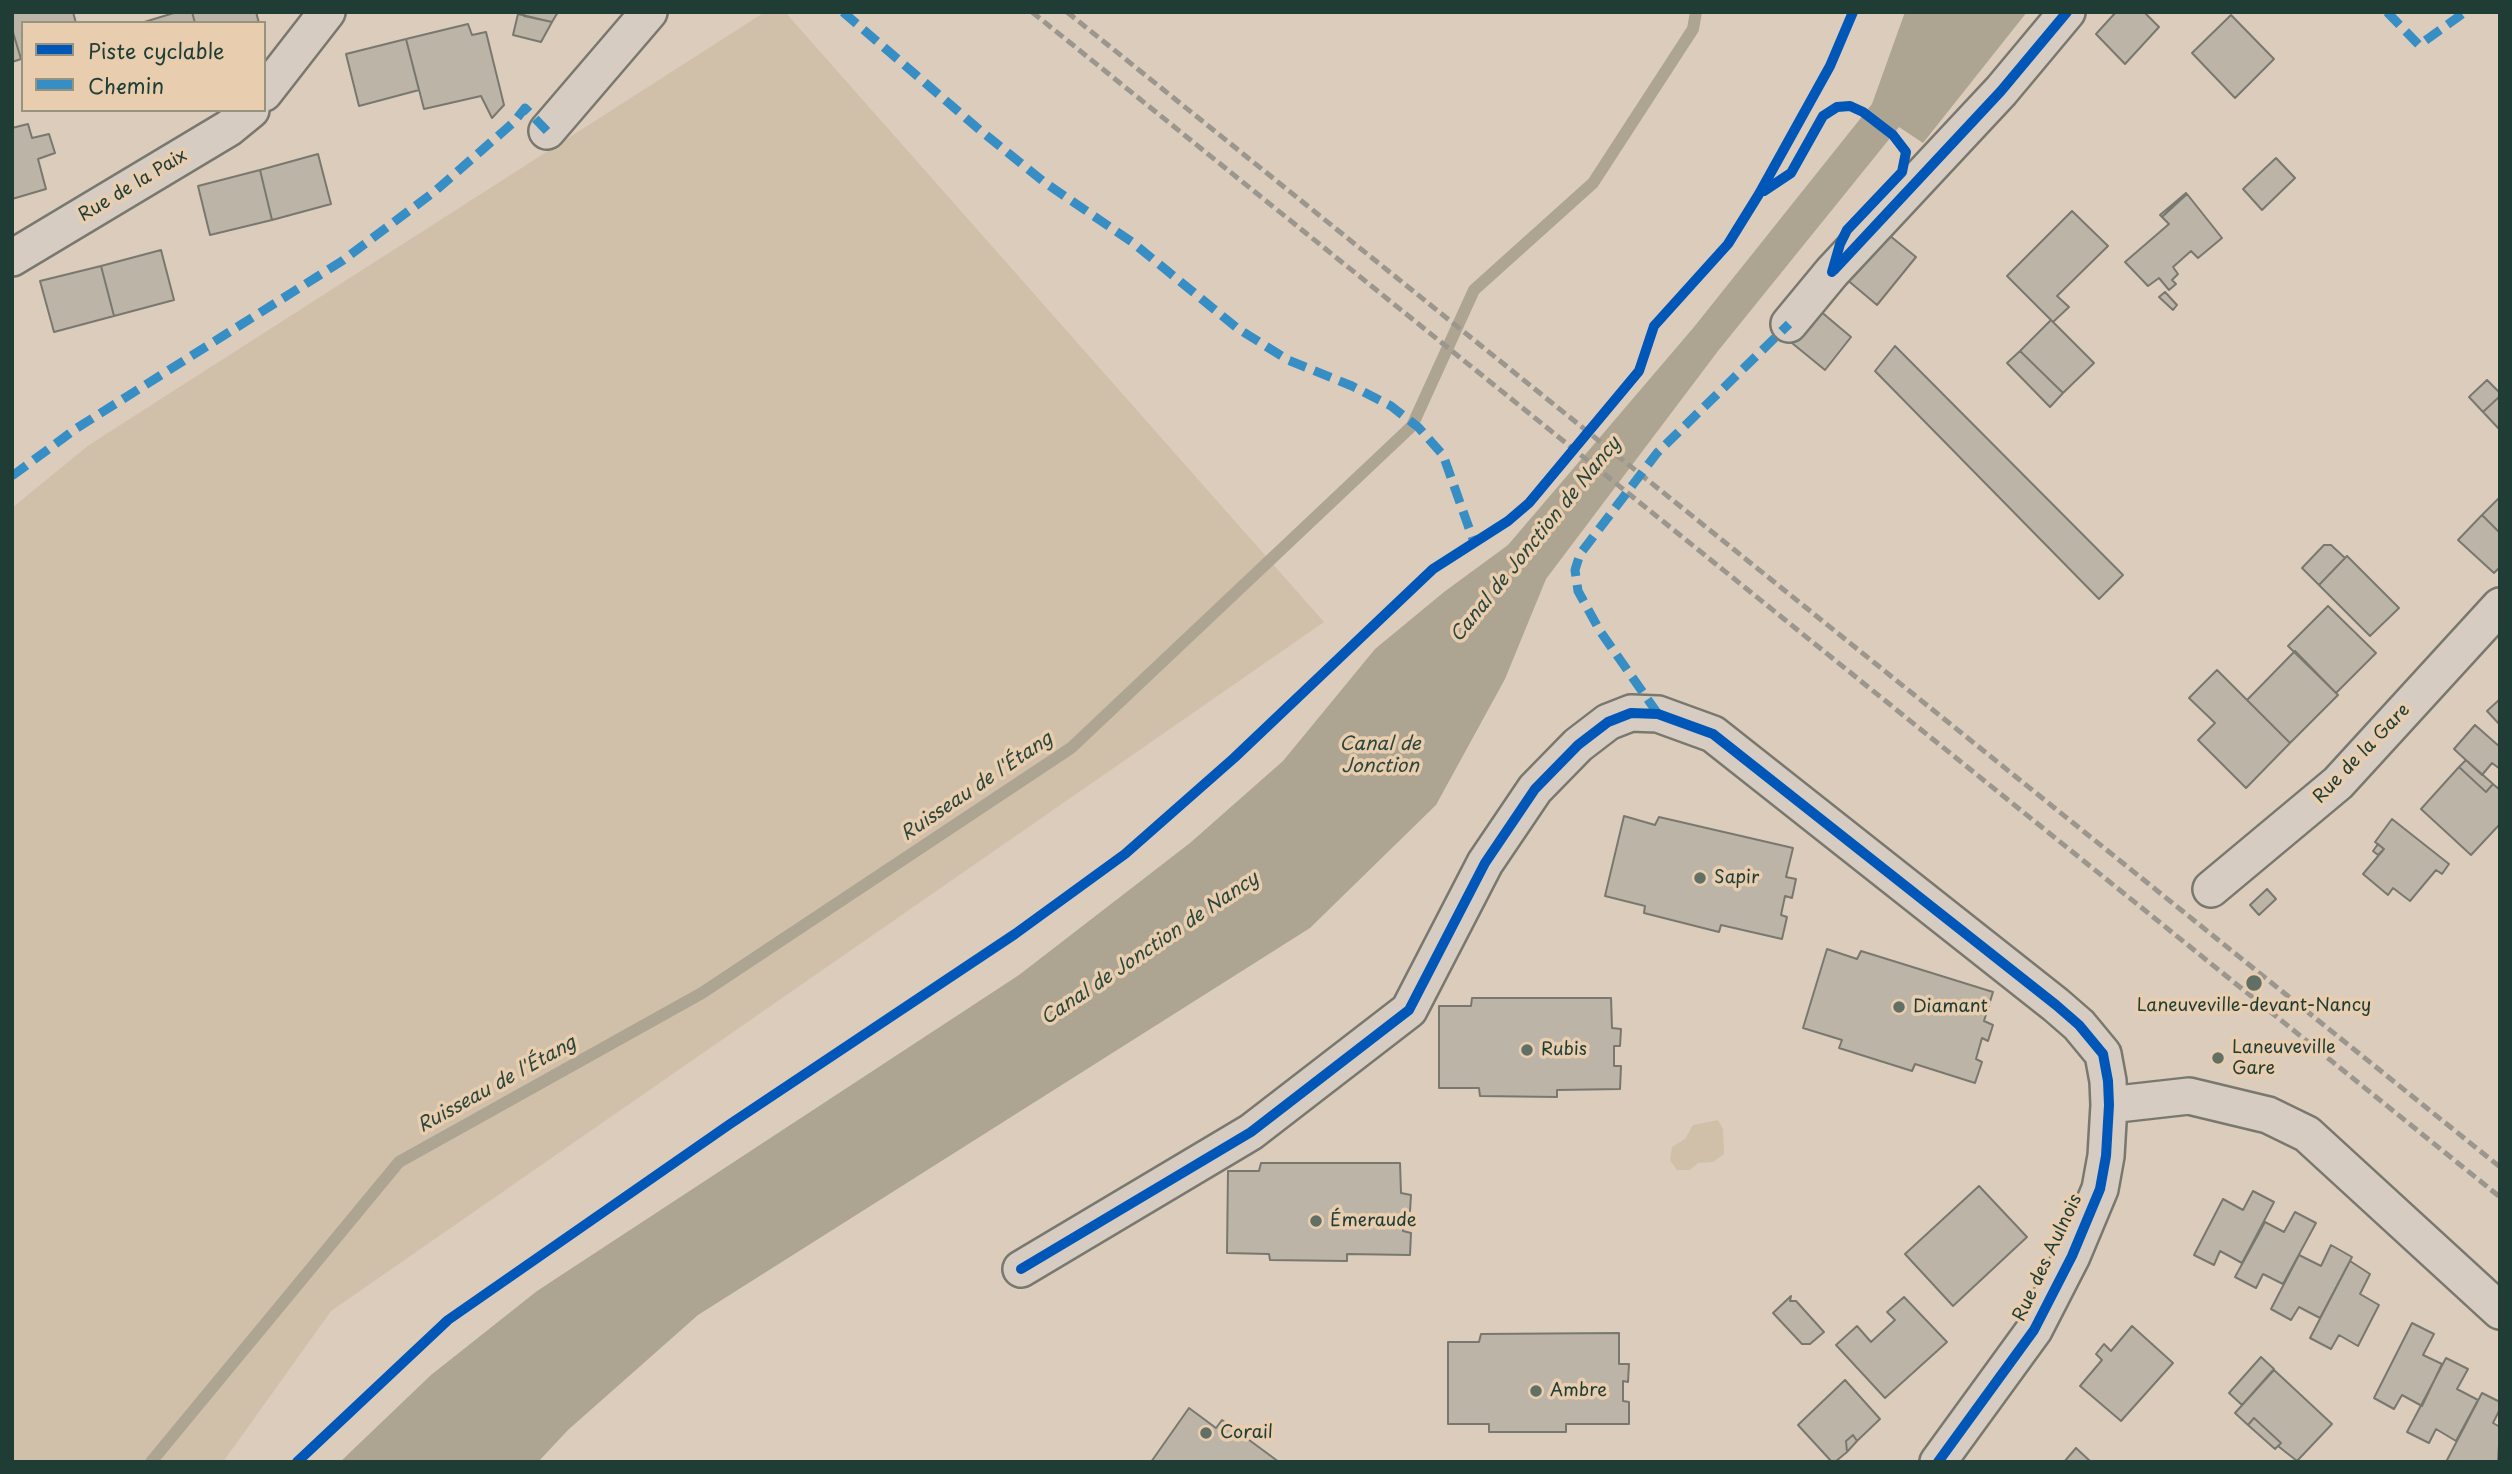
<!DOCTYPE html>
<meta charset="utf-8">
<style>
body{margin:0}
#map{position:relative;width:2512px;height:1474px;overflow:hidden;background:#dbccbc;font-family:"Playpen Sans",sans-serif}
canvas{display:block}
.frame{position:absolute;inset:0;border:14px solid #1f3d34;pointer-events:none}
.legend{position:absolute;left:21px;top:21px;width:245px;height:91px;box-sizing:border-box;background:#e8cdaf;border:2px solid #98937e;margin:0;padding:9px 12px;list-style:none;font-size:21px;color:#1f3d34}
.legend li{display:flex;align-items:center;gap:14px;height:35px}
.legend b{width:35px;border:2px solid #98937e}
</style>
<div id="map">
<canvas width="2512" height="1474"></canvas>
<div class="frame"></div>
<ul class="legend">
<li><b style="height:9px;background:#0057b8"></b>Piste cyclable</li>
<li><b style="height:9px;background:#378ec5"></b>Chemin</li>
</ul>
</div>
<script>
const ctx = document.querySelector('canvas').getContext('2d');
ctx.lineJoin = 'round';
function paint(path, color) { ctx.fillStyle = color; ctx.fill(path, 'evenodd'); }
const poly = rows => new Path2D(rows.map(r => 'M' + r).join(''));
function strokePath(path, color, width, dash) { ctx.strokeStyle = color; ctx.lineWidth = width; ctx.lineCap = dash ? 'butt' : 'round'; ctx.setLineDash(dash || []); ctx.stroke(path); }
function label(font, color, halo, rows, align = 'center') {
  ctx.font = font + ' "Playpen Sans",sans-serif'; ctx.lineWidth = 7; ctx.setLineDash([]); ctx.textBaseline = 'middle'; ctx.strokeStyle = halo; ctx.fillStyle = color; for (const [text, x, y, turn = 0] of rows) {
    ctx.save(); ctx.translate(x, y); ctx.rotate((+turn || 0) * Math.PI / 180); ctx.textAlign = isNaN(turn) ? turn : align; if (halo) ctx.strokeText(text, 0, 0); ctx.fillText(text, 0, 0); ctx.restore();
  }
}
paint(poly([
 [765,12,785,12,1324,622,331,1311,223,1462,12,1462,12,508,89,445],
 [1718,1120,1723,1129,1724,1154,1713,1162,1698,1163,1690,1170,1677,1170,1670,1160,1672,1147,1685,1139,1693,1125]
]), '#d0bfa9');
paint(poly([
 [1905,12,2027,12,1923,143,1899,127,1718,351,1546,579,1505,679,1436,805,1310,928,698,1315,568,1430,538,1462,340,1462,431,1375,537,1291,1019,975,1190,843,1283,761,1375,649,1444,592,1508,545,1694,327,1872,104]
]), '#ada591');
strokePath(poly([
 [151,1462,399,1162,702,993,1071,748,1412,426,1474,290,1593,183,1693,29,1696,12]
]), '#ada591', 12);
const building = poly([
 [12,12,73,12,76,23,23,23,23,58,21,59,12,29,12,12],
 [177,12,192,12,195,23,141,23,177,12],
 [192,12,256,12,259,23,195,23,192,12],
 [525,12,558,12,552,22,524,16,525,12],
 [2116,12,2144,12,2159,27,2125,64,2096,34,2116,12],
 [518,14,552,22,541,42,513,35,518,14],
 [2231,15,2274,59,2235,98,2192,53,2231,15],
 [468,24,472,35,486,32,504,105,492,118,481,96,424,109,406,39,468,24],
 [12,29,21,59,12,62,12,29],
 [406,39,419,90,359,106,346,54,406,39],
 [28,124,32,138,49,134,55,153,38,159,46,189,12,199,12,128,28,124],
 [318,154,331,204,272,220,260,170,318,154],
 [2276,158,2295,178,2262,210,2243,189,2276,158],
 [260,170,272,220,210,235,198,186,260,170],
 [2186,193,2162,217,2160,215,2186,193],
 [2187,194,2222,238,2198,258,2191,251,2173,267,2178,274,2172,280,2176,284,2169,290,2159,278,2148,286,2125,262,2169,224,2162,217,2187,194],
 [2072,211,2108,246,2057,296,2069,307,2053,322,2007,276,2072,211],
 [1884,231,1916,257,1877,305,1845,278,1884,231],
 [161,250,174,300,114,316,101,266,161,250],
 [101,266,114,316,54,332,40,281,101,266],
 [2165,292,2177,305,2173,310,2159,297,2165,292],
 [1819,310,1851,337,1825,370,1792,343,1819,310],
 [2051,320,2094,363,2063,393,2020,351,2051,320],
 [1895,346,2123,575,2099,599,1875,371,1895,346],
 [2020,351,2063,393,2050,407,2007,363,2020,351],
 [2487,380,2500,393,2500,396,2483,412,2469,397,2487,380],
 [2500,396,2500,430,2483,412,2500,396],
 [2500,497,2500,533,2482,515,2500,497],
 [2482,515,2500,533,2500,567,2494,573,2458,540,2482,515],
 [2324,545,2331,545,2345,558,2319,585,2302,568,2324,545],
 [2347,556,2399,608,2370,636,2319,585,2347,556],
 [2328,606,2376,653,2336,693,2288,646,2328,606],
 [2295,651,2338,695,2290,743,2247,700,2295,651],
 [2217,670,2290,743,2246,788,2198,740,2215,723,2189,698,2217,670],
 [2500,699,2500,725,2487,711,2500,699],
 [2475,725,2500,747,2500,769,2492,763,2482,775,2454,749,2475,725],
 [2466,760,2493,784,2486,792,2459,767,2466,760],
 [2459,767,2486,792,2493,784,2500,790,2500,824,2471,855,2421,809,2459,767],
 [1624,816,1655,825,1659,817,1793,848,1786,877,1796,879,1792,898,1785,896,1781,915,1787,917,1782,939,1721,925,1719,932,1644,913,1645,906,1605,896,1624,816],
 [2392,819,2449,864,2442,874,2436,870,2410,901,2393,888,2388,895,2363,874,2384,849,2375,842,2392,819],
 [2378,844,2384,849,2378,855,2373,851,2378,844],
 [2267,889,2276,899,2259,915,2250,905,2267,889],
 [1827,949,1857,959,1861,951,1993,992,1984,1021,1993,1025,1988,1041,1982,1038,1976,1059,1982,1062,1975,1083,1915,1064,1912,1071,1839,1048,1842,1040,1803,1028,1827,949],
 [1472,998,1611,998,1612,1028,1621,1029,1620,1046,1614,1046,1614,1066,1621,1066,1620,1089,1557,1090,1557,1097,1480,1096,1479,1088,1439,1088,1439,1006,1471,1006,1472,998],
 [1261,1163,1400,1163,1401,1193,1411,1195,1410,1211,1404,1211,1403,1231,1411,1233,1410,1255,1347,1254,1347,1261,1270,1260,1269,1254,1227,1253,1228,1171,1259,1171,1261,1163],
 [1979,1186,2027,1237,1953,1306,1905,1254,1979,1186],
 [2253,1191,2274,1202,2242,1263,2220,1251,2214,1265,2194,1255,2223,1199,2243,1210,2253,1191],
 [2295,1212,2316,1223,2283,1284,2263,1274,2256,1288,2235,1277,2265,1222,2284,1232,2295,1212],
 [2331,1245,2352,1257,2320,1318,2299,1307,2291,1320,2271,1309,2299,1255,2321,1266,2331,1245],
 [2350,1261,2370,1274,2360,1294,2379,1305,2358,1346,2339,1335,2331,1349,2310,1338,2350,1261],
 [1791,1296,1790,1301,1796,1301,1824,1332,1810,1344,1802,1344,1773,1313,1791,1296],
 [1904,1297,1947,1342,1885,1398,1836,1345,1857,1326,1871,1342,1895,1320,1887,1312,1904,1297],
 [2412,1323,2434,1334,2423,1355,2442,1364,2422,1406,2402,1395,2394,1409,2374,1398,2412,1323],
 [2132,1326,2173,1363,2121,1421,2080,1386,2102,1360,2096,1354,2104,1344,2111,1351,2132,1326],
 [1619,1333,1619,1364,1629,1364,1628,1382,1623,1381,1623,1401,1629,1402,1629,1424,1566,1424,1566,1432,1489,1432,1489,1424,1448,1424,1448,1342,1479,1342,1481,1334,1619,1333],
 [2261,1357,2274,1369,2242,1405,2229,1393,2261,1357],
 [2446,1358,2468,1369,2457,1389,2478,1400,2456,1441,2436,1429,2429,1443,2407,1432,2446,1358],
 [2274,1370,2332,1424,2297,1461,2278,1446,2281,1443,2254,1418,2248,1425,2235,1413,2274,1370],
 [1845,1380,1880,1419,1857,1441,1853,1435,1846,1441,1847,1452,1835,1462,1832,1462,1798,1425,1845,1380],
 [2482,1393,2500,1402,2500,1409,2493,1423,2500,1427,2498,1462,2446,1462,2482,1393],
 [1189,1408,1216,1428,1222,1420,1279,1462,1151,1462,1189,1408],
 [2254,1418,2281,1443,2275,1449,2248,1425,2254,1418],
 [1853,1435,1857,1441,1847,1452,1846,1441,1853,1435],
 [2076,1448,2091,1462,2064,1462,2076,1448]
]);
paint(building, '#bdb4a8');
strokePath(building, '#79786f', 2);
const minor = poly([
 [264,93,327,12],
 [547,131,649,12],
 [12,258,229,128,251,110],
 [1789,324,1832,272,2001,91,2067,12],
 [2211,889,2338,783,2500,606],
 [2109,1105,2189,1096,2268,1115,2307,1134,2500,1311],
 [1021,1269,1251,1132,1409,1010,1485,863,1535,789,1578,745,1608,722,1631,713,1658,714,1713,734,2056,1005,2079,1025,2103,1054,2108,1081,2109,1105,2106,1156,2100,1189,2072,1256,2034,1330,1938,1462]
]);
strokePath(minor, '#79786f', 40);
strokePath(minor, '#d6ccc1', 35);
strokePath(poly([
 [1032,12,2500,1197],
 [1067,12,2500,1167]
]), '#9b978e', 5, [10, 5]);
strokePath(poly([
 [843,12,981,131,1044,182,1132,242,1237,328,1288,360,1352,386,1391,406,1418,427,1443,455,1474,542],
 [2387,12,2419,45,2465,12],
 [12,476,77,428,342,261,434,192,514,122,525,108,547,131],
 [1658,714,1600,631,1578,591,1575,570,1580,554,1657,453,1789,324]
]), '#378ec5', 9, [18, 9]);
strokePath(poly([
 [1764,191,1791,173,1823,116,1837,107,1850,106,1863,112,1893,135,1906,152,1902,172,1847,230,1840,244,1832,272],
 [1834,270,2001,91,2067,12],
 [1021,1269,1251,1132,1409,1010,1485,863,1535,789,1578,745,1608,722,1631,713,1658,714,1713,734,2056,1005,2079,1025,2103,1054,2108,1081,2109,1105,2106,1156,2100,1189,2072,1256,2034,1330,1938,1462],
 [297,1462,448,1320,730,1124,1015,934,1125,854,1234,758,1433,569,1508,521,1529,503,1639,371,1654,326,1728,244,1759,194,1830,66,1853,12]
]), '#0057b8', 10);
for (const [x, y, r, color] of [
 [1700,878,7,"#616f64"],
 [2254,983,9,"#616f64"],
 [1899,1007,7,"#616f64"],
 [1527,1050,7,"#616f64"],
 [2218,1058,7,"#616f64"],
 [1316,1221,7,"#616f64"],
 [1536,1391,7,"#616f64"],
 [1206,1433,7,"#616f64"]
]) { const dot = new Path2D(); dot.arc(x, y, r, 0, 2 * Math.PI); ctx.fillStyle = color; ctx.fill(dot); strokePath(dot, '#e8cdaf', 2.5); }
label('18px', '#1f3d34', '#e8cdaf', [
 ["Rue de la Paix",133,186,-31],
 ["Rue de la Gare",2362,754,-46],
 ["Rue des Aulnois",2048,1258,-65]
]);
label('18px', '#1f3d34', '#e8cdaf', [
 ["Sapir",1714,878],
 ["Laneuveville-devant-Nancy",2254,1006,"center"],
 ["Diamant",1913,1007],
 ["Laneuveville",2232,1048],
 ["Gare",2232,1069],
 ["Rubis",1541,1050],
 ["Émeraude",1330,1221],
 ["Ambre",1550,1391],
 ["Corail",1220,1433]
], 'left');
label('italic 19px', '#2b463b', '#e8cdaf', [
 ["Canal de Jonction de Nancy",1536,540,-51],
 ["Canal de",1380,745],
 ["Jonction",1380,767],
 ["Ruisseau de l'Étang",977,787,-34],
 ["Canal de Jonction de Nancy",1150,949,-34],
 ["Ruisseau de l'Étang",497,1085,-29]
]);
</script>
